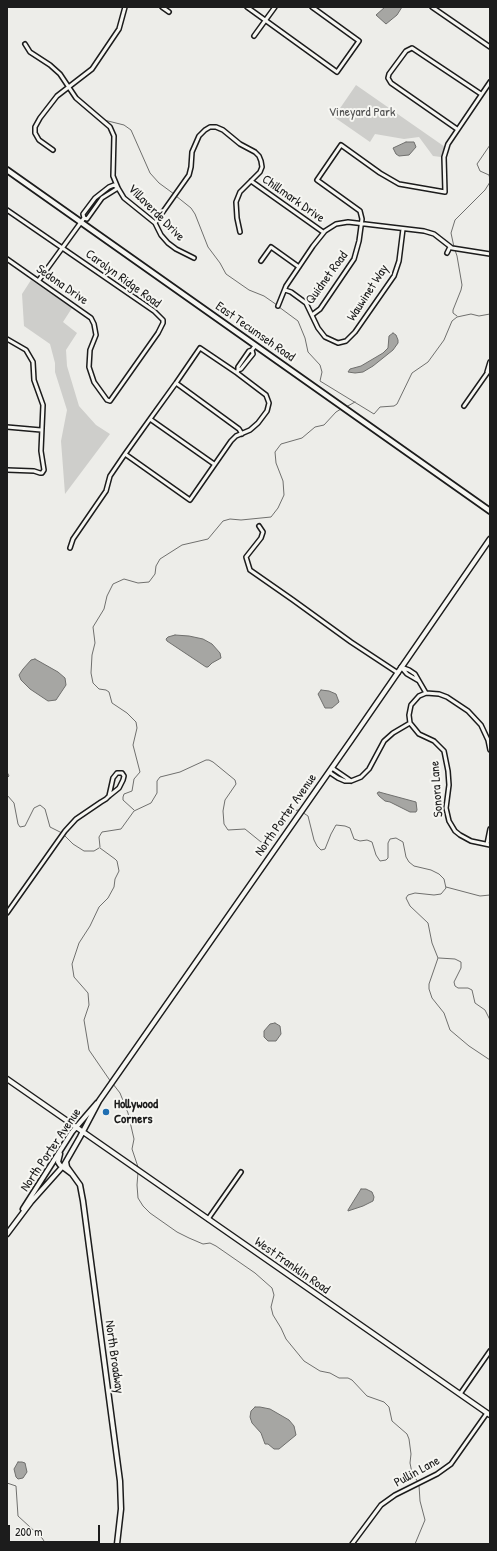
<!DOCTYPE html>
<style>
body{margin:0}
#map{position:relative;width:497px;height:1551px;overflow:hidden;background:#edede9;font-family:"Patrick Hand",sans-serif}
canvas{display:block}
.frame{position:absolute;inset:0;border:8px solid #1c1c1c;pointer-events:none}
.scale{position:absolute;left:8px;top:1525px;width:92px;height:18px;box-sizing:border-box;border:2px solid #1c1c1c;border-top:0;padding-left:5px;font-size:12px;line-height:14px;white-space:nowrap;color:#1c1c1c;-webkit-text-stroke:3px #f6f6f2;paint-order:stroke}
</style>
<div id="map">
<canvas width="497" height="1551"></canvas>
<div class="frame"></div>
<div class="scale">200 m</div>
</div>
<script>
const ctx = document.querySelector('canvas').getContext('2d');
ctx.lineJoin = 'round';
function paint(path, color) { ctx.fillStyle = color; ctx.fill(path, 'evenodd'); }
const poly = rows => new Path2D(rows.map(r => 'M' + r).join(''));
function strokePath(path, color, width, dash) { ctx.strokeStyle = color; ctx.lineWidth = width; ctx.lineCap = dash ? 'butt' : 'round'; ctx.setLineDash(dash || []); ctx.stroke(path); }
function label(font, color, halo, rows, align = 'center') {
  ctx.font = font + ' "Patrick Hand",sans-serif'; ctx.lineWidth = 4; ctx.setLineDash([]); ctx.textBaseline = 'middle'; ctx.strokeStyle = halo; ctx.fillStyle = color; for (const [text, x, y, turn = 0] of rows) {
    ctx.save(); ctx.translate(x, y); ctx.rotate((+turn || 0) * Math.PI / 180); ctx.textAlign = isNaN(turn) ? turn : align; if (halo) ctx.strokeText(text, 0, 0); ctx.fillText(text, 0, 0); ctx.restore();
  }
}
paint(poly([
 [356,85,445,147,441,157,433,156,419,137,404,139,375,134,370,142,334,117],
 [31,280,72,308,63,322,77,333,66,350,67,366,79,406,96,425,110,434,65,494,61,441,67,410,55,372,55,363,50,344,24,326,22,294]
]), '#cececb');
const water = poly([
 [385,7,402,7,397,15,386,24,376,15,385,7],
 [406,142,414,142,416,147,409,155,399,156,396,154,393,148,406,142],
 [393,333,396,335,398,340,398,343,393,350,373,366,363,372,355,373,348,372,350,369,361,366,383,353,388,348,389,336,393,333],
 [175,635,189,636,203,639,212,644,220,653,221,658,212,663,208,667,206,667,167,641,166,639,168,637,175,635],
 [35,659,58,672,65,678,66,685,56,700,48,701,30,689,21,680,19,675,23,669,31,660,35,659],
 [321,690,329,691,336,694,339,702,332,708,325,708,318,694,321,690],
 [379,792,416,802,417,810,416,812,410,812,390,802,385,801,379,796,377,793,379,792],
 [275,1023,280,1026,281,1034,276,1041,268,1041,264,1037,264,1031,270,1024,275,1023],
 [361,1189,366,1189,372,1192,374,1197,373,1201,363,1206,348,1211,348,1210,361,1189],
 [255,1407,260,1407,270,1409,289,1420,294,1426,296,1435,279,1449,274,1449,268,1444,265,1444,261,1433,252,1423,250,1417,251,1411,255,1407],
 [18,1462,22,1462,25,1463,27,1472,23,1478,18,1479,16,1477,14,1469,18,1462]
]);
paint(water, '#a6a6a3');
strokePath(water, '#6f6f6d', 1);
strokePath(poly([
 [101,117,104,120,124,125,131,130,150,173,159,183,174,194],
 [490,145,477,164,480,171,489,175,490,179],
 [176,196,191,208,195,214,208,247,220,263,226,274,249,290,264,296,277,305],
 [454,247,451,233,455,220,485,190,490,182],
 [455,250,457,256,462,285,461,290,453,310,453,313,457,316],
 [279,307,298,321,305,338,308,352,320,365,322,372,320,381,374,414,380,407,394,406,397,404,412,373,428,362,444,340,452,321,457,317,471,314,479,316,490,314],
 [346,407,355,402],
 [7,772,9,776,7,778],
 [7,795,14,803,18,824,20,827,25,826,34,808,40,805,45,809,50,827,62,833],
 [134,810,123,800,123,797,124,794,132,791,134,779,140,772,133,745,137,728,136,722,127,713,112,703,109,692,106,690,99,689,93,683,91,673,92,655,95,643,93,627,104,609,107,596,113,584,124,579,138,583,149,582,155,574,156,566,160,559,182,545,208,539,223,521,230,519,241,520,271,517,278,508,284,495,283,481,276,463,275,452,281,444,302,438,315,427,324,425,336,412,341,409],
 [302,812,308,816,314,840,317,846,321,850,325,849,331,834,336,825,345,826,350,828,354,839,360,841,367,840,372,842,376,855,380,861,386,860,388,858,388,843,390,839,396,838,403,842,406,857,409,862,414,866,431,870,439,874,444,879,446,888,441,894,434,895,415,893,408,895,406,898,410,906,428,923,432,943,438,958],
 [64,835,73,844,84,851,94,851,99,848],
 [100,847,99,837,102,832,121,829,134,811,151,803,157,793,157,781,160,777,180,772,206,760,209,760,213,762,235,780,236,784,225,800,223,811,224,824,228,830,245,829,261,842,267,842,277,824,291,811,299,810],
 [100,848,115,859,117,861,119,871,115,879,114,887,108,898,99,907,90,926,79,943,72,964,74,977,88,993,89,1005,84,1020,89,1050,111,1082],
 [446,887,480,896,490,895],
 [438,958,429,984,429,989,432,998,444,1013,450,1030,469,1046,490,1060],
 [439,958,455,959,461,962,461,968,454,982,455,986,458,988,468,988,472,990,475,1003,485,1010,490,1020],
 [113,1084,120,1093,128,1113,134,1139,132,1149,138,1167],
 [138,1172,137,1185,138,1198,143,1206,150,1213,177,1232,189,1238,203,1244,210,1243,216,1246,255,1273,272,1288,274,1295,271,1307,273,1315,281,1328,286,1339,304,1361,320,1371,330,1373,339,1378,348,1378,352,1380,367,1396,384,1402,389,1407,392,1421,407,1434,409,1439,411,1454,410,1463,412,1473,418,1482],
 [7,1483,16,1486,18,1516,42,1538,46,1544],
 [415,1544,425,1520,420,1501,419,1485]
]), '#6f6f6d', 1);
const street = poly([
 [162,7,169,12],
 [247,7,337,72,359,41,312,7],
 [432,7,490,47],
 [254,36,275,7],
 [25,44,30,52,50,65,60,74,76,98,110,127,114,136,113,176,118,188,124,198,155,223,161,235,168,243,176,249,194,258],
 [457,129,391,83,388,78,389,74,406,51,412,48,481,94],
 [53,150,39,140,35,133,35,127,40,118,57,96,92,69,119,29,125,7],
 [251,181,323,232],
 [7,210,154,311,163,320,163,323,158,333,110,401,107,400,94,382,89,367,90,350,96,335,94,324,91,318,7,259],
 [155,223,189,175,191,167,192,152,199,136,205,130,210,127,216,127,223,130,240,144,255,152,259,156,261,161,262,167,260,172,240,192,236,202,237,218,240,232],
 [447,253,450,247],
 [261,261,271,247,299,267],
 [39,280,84,218,83,214,95,198,109,187,114,185,118,188,102,198,87,219,84,218],
 [285,290,291,292,306,303,318,328,325,337,338,343,346,341,355,332,394,276,399,261,403,229],
 [278,306,286,286,313,246,325,231,336,224,348,222,424,231,434,234,452,248,490,254],
 [312,315,320,309,354,259,359,241,362,219,360,211,317,180,341,145,380,173,399,184,445,192,444,157,448,144,490,82],
 [7,339,26,350,33,362,34,380,43,405,41,451,44,470,42,473,40,473,34,471,7,470],
 [238,370,241,369,253,354,252,350],
 [487,372,490,362],
 [237,373,238,370,238,367,249,351,252,350,255,346],
 [176,383,239,429,242,434],
 [464,406,490,369],
 [150,419,214,464],
 [7,427,41,430],
 [259,526,263,532,261,538,246,557,250,570,293,600,351,642,398,673],
 [70,548,73,539,106,491,110,476,125,454,150,419,176,383,200,348,237,373,266,395,269,403,267,411,258,423,250,430,236,436,231,441,190,500,125,454],
 [401,667,409,670,415,674,419,681,407,674,401,667],
 [419,681,426,693,419,696,411,705,409,715,410,723,419,734,434,741,444,751,448,771,449,785,446,808,449,821,455,831,460,835,471,841,490,845],
 [426,693,439,694,447,697,468,711,481,725,488,740,490,750],
 [332,768,351,781],
 [329,772,338,778,345,781,351,781,361,777,369,769,384,741,393,733,410,723],
 [487,844,490,829],
 [7,913,65,831,76,819,101,802,106,799,109,796,119,788,123,780,124,776,122,773,117,773,113,778,109,796],
 [208,1219,241,1172],
 [460,1394,490,1351],
 [352,1544,381,1505,395,1495,437,1474,451,1464,487,1413]
]);
const secondary = poly([
 [7,1079,490,1415],
 [60,1154,58,1162,60,1165,72,1174],
 [66,1162,67,1167,80,1185,83,1201,120,1481,121,1509,117,1544],
 [23,1209,72,1132,97,1103],
 [7,1234,31,1202,64,1165,80,1137,99,1101,352,739,490,539]
]);
const primary = poly([
 [7,170,490,511]
]);
strokePath(street, '#1c1c1c', 6);
strokePath(secondary, '#1c1c1c', 7);
strokePath(primary, '#1c1c1c', 8);
strokePath(street, '#f6f6f2', 3);
strokePath(secondary, '#f6f6f2', 4);
strokePath(primary, '#f6f6f2', 4.5);
for (const [x, y, r, color] of [
 [106,1112,4,"#1f6fb2"]
]) { const dot = new Path2D(); dot.arc(x, y, r, 0, 2 * Math.PI); ctx.fillStyle = color; ctx.fill(dot); strokePath(dot, '#f6f6f2', 1.5); }
label('13px', '#515151', '#f6f6f2', [
 ["Vineyard Park",362,113]
]);
label('13px', '#1c1c1c', '#f6f6f2', [
 ["Chillmark Drive",293,199,35],
 ["Villaverde Drive",156,213,45],
 ["Quidnet Road",327,278,-54],
 ["Carolyn Ridge Road",123,279,36],
 ["Sedona Drive",62,285,35],
 ["Wauwinet Way",368,293,-57],
 ["East Tecumseh Road",255,332,35],
 ["Sonora Lane",437,789,-94],
 ["North Porter Avenue",286,815,-55],
 ["North Porter Avenue",51,1150,-56],
 ["West Franklin Road",292,1266,35],
 ["North Broadway",114,1357,82],
 ["Pullin Lane",417,1472,-29]
]);
label('bold 13px', '#1c1c1c', '#f6f6f2', [
 ["Hollywood",114,1105],
 ["Corners",114,1120]
], 'left');
</script>
